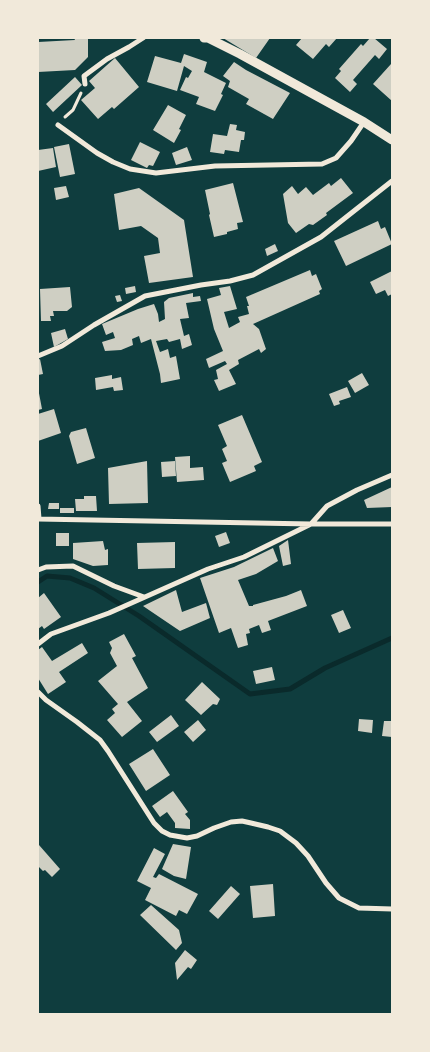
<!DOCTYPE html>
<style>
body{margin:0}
#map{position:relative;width:430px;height:1052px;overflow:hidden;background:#0f3d3e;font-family:Ubuntu,sans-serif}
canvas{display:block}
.frame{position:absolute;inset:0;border:39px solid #f1e9da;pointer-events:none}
</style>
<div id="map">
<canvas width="430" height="1052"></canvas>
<div class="frame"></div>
</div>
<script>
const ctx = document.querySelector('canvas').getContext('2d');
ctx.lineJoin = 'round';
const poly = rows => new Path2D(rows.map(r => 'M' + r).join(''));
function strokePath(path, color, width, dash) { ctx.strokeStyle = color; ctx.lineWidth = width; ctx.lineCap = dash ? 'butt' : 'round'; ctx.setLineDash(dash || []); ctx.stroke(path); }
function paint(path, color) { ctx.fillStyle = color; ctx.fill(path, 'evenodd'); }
strokePath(poly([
 [38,582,47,576,70,578,94,588,139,616,250,694,290,689,325,668,392,638]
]), '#0a2a2b', 5);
paint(poly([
 [74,38,88,38,88,57,75,70,38,72,38,42,75,40],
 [223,38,270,38,256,58],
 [302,38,337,38,329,47,326,44,313,59,296,45],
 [370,38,374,38,387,49,379,59,375,55,353,80,357,84,350,92,335,78,341,71,339,69,361,44,363,46],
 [184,54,207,62,204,72,226,83,221,94,223,95,215,111,196,104,199,97,180,90,186,77,188,78,192,71,184,66,177,91,147,82,155,56,181,63],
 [115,58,139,87,114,109,112,107,98,119,81,100,95,88,89,81],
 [234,62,246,70,290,93,273,119,246,104,249,99,228,87,230,81,223,76],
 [391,64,392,65,392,101,373,84],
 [75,77,82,85,53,112,46,104],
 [168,105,186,115,179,129,181,130,174,143,153,130],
 [230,124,237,125,236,130,245,132,244,140,241,140,239,152,225,150,224,154,210,152,213,134,227,136],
 [140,142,160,152,153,166,149,165,147,168,131,160],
 [69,144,75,174,60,177,54,147],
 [187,147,192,160,176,165,172,153],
 [53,148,56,167,38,171,38,150],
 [341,178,353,193,326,213,327,215,313,225,309,224,296,233,288,223,283,194,292,186,298,194,306,187,313,195,329,183,331,186],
 [233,183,243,222,237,223,238,229,227,232,227,234,214,237,209,215,210,214,205,190],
 [66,186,69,197,56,200,54,188],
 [139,188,184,220,193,277,149,283,144,256,160,253,158,238,141,226,119,230,114,194],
 [378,221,381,229,385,227,392,244,346,266,334,241],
 [275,244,278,251,267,256,265,249],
 [310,270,312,276,316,274,322,289,319,291,320,294,253,324,259,329,266,349,261,353,259,349,238,360,239,364,229,370,236,384,219,391,214,380,218,379,216,370,227,364,225,361,209,368,206,359,223,351,214,329,207,299,221,295,219,288,230,286,237,309,224,312,229,328,240,322,238,317,249,314,247,306,249,306,246,297],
 [392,271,392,294,388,296,385,290,376,294,370,282],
 [135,286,136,292,126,294,125,288],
 [70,287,72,307,67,311,53,311,54,316,50,316,51,321,41,321,40,289],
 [193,293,193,297,200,296,201,301,186,303,189,318,180,319,184,336,189,334,192,345,182,349,180,339,169,342,167,339,156,341,160,352,168,349,170,358,176,356,180,379,161,383,160,374,151,339,141,343,139,336,132,339,133,345,121,350,105,351,102,342,115,338,113,332,106,335,102,324,138,309,154,304,158,314,159,322,165,319,164,302,169,298],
 [120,295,122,301,117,302,115,296],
 [65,329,68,339,54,347,51,333],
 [40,359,43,374,38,375,38,360],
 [362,373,369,385,355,393,348,381],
 [112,375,112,379,121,377,123,390,114,391,113,387,96,390,95,378],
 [347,387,351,397,339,401,340,404,334,406,329,394],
 [38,388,42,409,38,410],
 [54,409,61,433,38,441,38,414],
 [242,415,262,462,254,466,256,471,230,482,222,463,227,461,222,449,227,446,218,425],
 [86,428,95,458,77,464,69,436,71,432],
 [190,456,190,468,203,467,204,480,177,482,175,457],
 [147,461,148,503,109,504,108,468],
 [175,461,176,476,162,477,161,462],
 [392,487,392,507,367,508,364,500],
 [84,496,96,496,97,511,76,511,75,499,84,499],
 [49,503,59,503,59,509,48,509],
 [60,508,74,508,74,513,60,513],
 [226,532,230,543,219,547,215,536],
 [56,533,69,533,69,546,56,546],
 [288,540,291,564,283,566,279,546],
 [103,541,105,550,108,549,108,565,93,566,73,559,73,543],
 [175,542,175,568,138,569,137,543],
 [273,548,278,561,256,574,238,580,249,606,253,606,253,605,286,596,301,590,307,606,268,621,271,630,262,633,259,625,249,629,250,633,246,634,248,645,238,648,231,628,219,633,200,578,234,567],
 [176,590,182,612,206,603,210,618,180,631,143,606],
 [44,593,61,617,44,629,42,626,38,629,38,598],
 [343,610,351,628,339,633,331,615],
 [124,634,136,656,132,658,148,688,127,702,142,721,122,737,107,720,115,713,112,709,118,704,98,681,117,666,110,653,112,648,109,642],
 [82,643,88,653,59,672,66,682,48,694,38,678,38,650,42,647,52,661],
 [272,667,275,680,256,684,253,671],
 [202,682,220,699,217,705,213,704,201,715,185,700],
 [171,715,179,726,157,742,149,732],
 [359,719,373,720,372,733,358,731],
 [198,720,206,730,193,742,184,732],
 [384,721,392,721,392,737,382,736],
 [153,749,170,775,146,791,129,764],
 [173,791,188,812,185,814,190,820,190,829,175,828,175,823,167,812,160,817,152,806],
 [173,844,191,847,186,879,174,876,162,869],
 [39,845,60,869,52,877,45,870,43,871,38,866,38,846],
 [154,848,165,854,153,877,156,878,159,874,198,894,187,914,179,910,176,916,145,900,151,888,137,881],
 [273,884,275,916,253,918,250,886],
 [231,886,240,894,218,919,209,911],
 [151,905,179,930,182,943,176,950,140,915],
 [185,950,197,960,191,969,188,967,177,980,175,963]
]), '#cfcfc3');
strokePath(poly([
 [65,117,73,110,81,93]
]), '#f1e9da', 3);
strokePath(poly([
 [85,84,84,76,107,59,129,47,143,38],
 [58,125,97,153,113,162,130,169,156,173,215,166,322,164,336,158,351,141,364,122],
 [38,356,62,346,94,325,145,296,201,285,230,281,253,275,321,237,392,181],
 [38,506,39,519],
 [38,519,311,524,392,524],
 [38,570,46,567,73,566,114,586,144,597],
 [38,644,51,634,109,613,208,569,244,557,311,524,327,506,357,490,392,475],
 [38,692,46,700,77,722,100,740,108,751,154,823,162,831,170,835,187,838,197,836,214,828,231,822,242,821,251,823,268,827,280,831,296,843,308,856,326,883,339,898,359,908,392,909]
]), '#f1e9da', 5);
strokePath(poly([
 [204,38,208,38,240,54,364,122,392,140]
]), '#f1e9da', 9);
</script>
